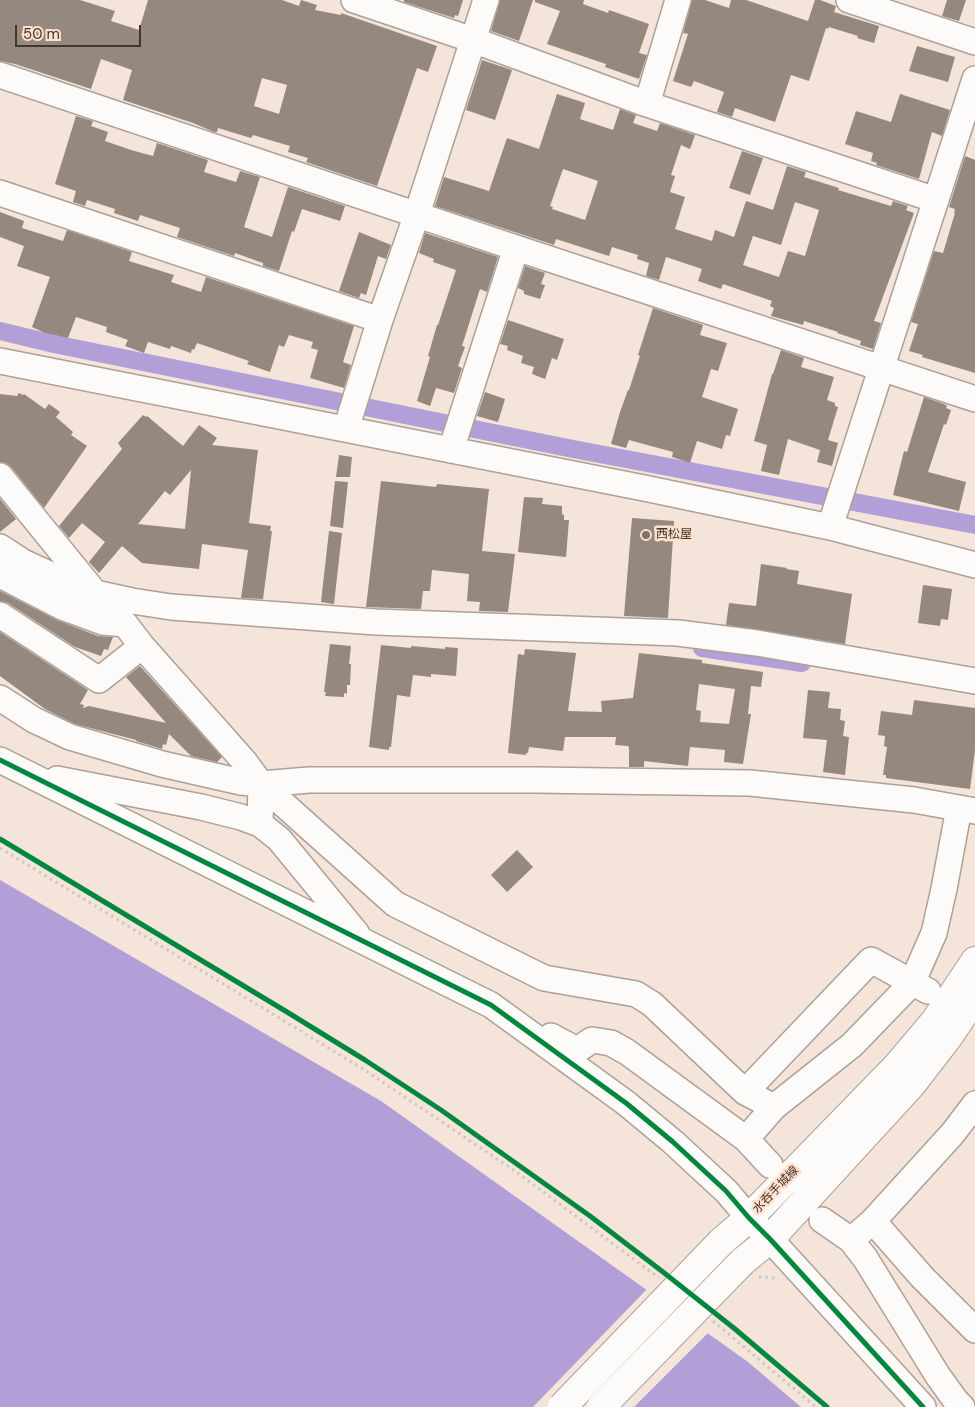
<!DOCTYPE html>
<meta charset="utf-8">
<style>
body{margin:0}
#map{position:relative;width:975px;height:1407px;overflow:hidden;background:#f4e4d9;font-family:"DM Sans",sans-serif}
canvas{display:block}
.scale{position:absolute;left:15px;top:25px;width:126px;height:22px;box-sizing:border-box;border:2px solid #44362c;border-top:0;padding-left:6px;font-size:15px;line-height:18px;white-space:nowrap;color:#44362c;-webkit-text-stroke:4px #ffe1ce;paint-order:stroke}
</style>
<div id="map">
<canvas width="975" height="1407"></canvas>
<div class="scale">50 m</div>
</div>
<script>
const ctx = document.querySelector('canvas').getContext('2d');
ctx.lineJoin = 'round';
function paint(path, color) { ctx.fillStyle = color; ctx.fill(path, 'evenodd'); }
const poly = rows => new Path2D(rows.map(r => 'M' + r).join(''));
function strokePath(path, color, width, dash) { ctx.strokeStyle = color; ctx.lineWidth = width; ctx.lineCap = dash ? 'butt' : 'round'; ctx.setLineDash(dash || []); ctx.stroke(path); }
function label(font, color, halo, rows, align = 'center') {
  ctx.font = font + ' "DM Sans","Noto Sans JP",sans-serif'; ctx.lineWidth = 5; ctx.setLineDash([]); ctx.textBaseline = 'middle'; ctx.strokeStyle = halo; ctx.fillStyle = color; for (const [text, x, y, turn = 0] of rows) {
    ctx.save(); ctx.translate(x, y); ctx.rotate((+turn || 0) * Math.PI / 180); ctx.textAlign = isNaN(turn) ? turn : align; if (halo) ctx.strokeText(text, 0, 0); ctx.fillText(text, 0, 0); ctx.restore();
  }
}
paint(poly([
 [0,880,381,1101,748,1362,801,1407,0,1407]
]), '#b39fd8');
paint(poly([
 [648,1288,709,1332,634,1407,533,1407]
]), '#f4e4d9');
strokePath(poly([
 [0,331,54,344,573,449,975,525],
 [702,648,802,663]
]), '#b39fd8', 18);
paint(poly([
 [0,0,80,0,115,11,111,21,139,30,148,0,282,0,299,6,301,0,317,5,315,10,341,15,341,13,437,46,428,72,417,68,377,186,306,162,308,158,288,152,290,146,253,135,251,138,218,128,217,132,214,132,193,123,123,100,132,70,101,59,91,89,15,64,0,61],
 [262,78,287,85,279,114,254,106],
 [404,0,463,0,458,16,455,15,454,18,404,2],
 [500,0,533,0,519,41,491,31],
 [535,0,584,0,583,4,608,13,609,10,649,24,639,53,647,55,639,79,605,67,606,64,547,44,560,11,535,2],
 [692,0,705,0,729,8,731,0,746,0,808,21,815,0,820,0,836,6,834,12,879,26,874,43,857,38,858,36,829,27,828,29,826,28,809,81,791,75,775,122,735,108,732,117,717,112,724,92,694,81,691,87,673,81,688,34,683,33],
 [947,0,966,0,959,21,942,16],
 [917,46,955,57,948,82,909,71],
 [482,60,512,70,495,120,466,110],
 [557,94,585,103,580,119,613,130,620,109,636,115,633,123,657,131,660,123,695,135,690,149,681,145,671,175,675,176,670,192,685,197,675,229,712,241,715,230,734,237,746,201,773,210,787,166,806,172,804,177,839,188,838,190,891,206,893,201,908,206,906,210,914,213,874,321,881,323,873,349,860,345,861,341,837,333,838,332,804,321,803,325,771,316,774,308,770,306,772,301,723,284,721,289,698,281,702,269,666,257,659,280,646,276,649,263,637,259,638,255,612,247,609,256,556,239,554,245,435,206,444,177,489,191,507,138,539,149],
 [563,169,598,181,585,220,552,209,553,207,550,206],
 [795,202,819,210,805,256,788,251,779,277,743,265,753,236,781,245],
 [900,94,950,110,942,136,932,132,919,179,876,165,877,163,871,161,873,153,845,144,856,111,891,122],
 [76,116,93,121,91,126,108,132,105,141,131,150,153,156,157,143,208,160,204,172,236,182,240,171,260,177,244,227,272,237,288,187,345,206,340,221,302,209,294,232,292,231,279,271,263,266,263,263,235,253,234,256,177,237,180,228,140,215,138,221,114,213,115,209,87,200,85,206,73,202,76,191,55,184],
 [742,151,763,158,750,195,729,188],
 [965,156,975,160,975,373,922,357,923,355,909,351,918,324,911,322,934,251,943,253,955,213,954,213,955,209,949,207],
 [0,212,24,221,22,228,63,241,67,230,132,252,129,261,174,275,171,282,201,292,206,277,354,326,343,362,351,365,344,388,310,378,318,350,311,348,313,342,289,335,284,347,279,345,270,372,247,364,249,361,197,343,194,350,192,349,191,353,171,346,170,349,148,342,144,353,125,346,128,340,106,332,107,327,76,317,68,338,45,333,32,327,50,277,17,266,24,246,0,237],
 [359,232,391,245,386,259,378,256,366,295,361,293,359,298,339,291],
 [425,233,498,257,487,292,480,289,462,346,465,347,458,366,462,368,454,393,436,388,430,406,417,401,430,357,428,356,437,325,438,325,456,270,433,262,434,259,419,253],
 [525,266,545,273,541,284,545,285,540,299,524,294,524,291,518,288],
 [653,308,703,325,700,335,727,343,718,371,711,369,702,397,738,409,730,436,726,435,722,449,697,441,690,463,672,457,673,452,629,440,626,448,611,444,620,412,628,390,629,390,640,356,638,355],
 [508,320,564,339,557,360,552,358,545,379,532,374,534,367,521,363,523,356,507,350,508,346,500,344],
 [781,350,804,358,801,367,834,377,827,400,835,403,835,406,838,407,828,440,838,443,832,466,817,462,820,450,788,439,779,475,761,471,767,445,754,441,772,374,773,374],
 [485,392,505,399,498,422,477,416],
 [19,393,23,395,24,394,45,409,49,404,60,412,56,417,73,432,71,435,87,446,44,508,11,467,6,463,0,462,0,394,17,396],
 [924,397,944,404,947,406,946,408,951,410,946,425,944,424,928,472,966,482,959,511,893,495,904,451,907,452],
 [143,415,146,417,147,416,183,446,199,425,217,438,212,445,258,450,249,523,271,526,270,531,272,531,263,599,241,598,248,550,202,544,199,569,142,563,122,546,99,573,89,562,105,542,82,523,69,538,59,526,122,449,118,443],
 [191,470,185,529,138,524,165,491,170,495],
 [339,455,352,457,350,477,336,477],
 [335,481,348,482,343,528,330,526],
 [381,481,436,487,437,484,489,489,482,551,515,554,508,612,479,611,480,602,467,601,469,574,432,570,430,591,423,591,421,609,366,607],
 [524,497,543,498,542,504,562,506,562,514,564,515,564,520,569,520,566,557,518,552],
 [0,499,16,519,0,532],
 [632,518,674,521,668,618,624,616],
 [329,531,342,533,334,604,321,602],
 [761,564,787,568,786,569,799,571,797,584,852,594,845,644,726,625,729,603,756,606],
 [923,585,952,589,948,620,941,619,940,626,918,623],
 [0,591,57,620,98,636,113,637,108,650,104,649,101,656,75,647,8,603,0,601],
 [0,632,88,690,80,704,84,705,83,708,89,706,166,723,126,677,140,666,222,757,217,762,191,756,169,734,166,745,163,744,162,749,136,741,136,740,75,724,45,709,0,676],
 [330,644,351,646,349,664,351,664,350,685,347,685,347,694,344,693,344,697,325,696,326,692,324,692],
 [381,645,411,648,411,646,445,649,445,647,458,648,456,676,431,674,431,677,413,675,410,697,397,695,391,747,389,747,389,750,369,747],
 [525,649,576,653,568,711,602,712,601,701,633,698,639,653,702,660,702,663,763,672,761,687,751,686,748,714,751,714,743,764,724,762,725,750,690,747,688,766,644,761,644,767,629,767,629,748,628,746,615,745,616,737,565,737,563,751,529,747,528,753,526,753,526,755,508,753,518,654,524,655],
 [699,684,735,689,729,724,700,722,701,711,696,710],
 [808,690,830,692,828,708,841,709,840,720,845,721,843,736,849,737,845,775,823,772,827,740,803,738],
 [914,700,975,708,975,750,970,789,886,778,886,775,883,775,887,747,884,746,885,736,878,735,881,711,912,715],
 [517,850,533,867,507,892,491,875]
]), '#95887f');
const minor = poly([
 [354,0,473,40,647,104,936,200],
 [849,0,975,42],
 [0,75,516,248,975,399],
 [647,104,678,0],
 [0,193,380,320],
 [0,361,649,489,830,527,975,565],
 [346,429,380,320,417,214,486,0],
 [451,450,516,248],
 [0,476,95,593,125,624,142,646,244,761,261,784,260,824,279,839,357,934],
 [830,527,975,79],
 [0,547,23,562,73,585,95,593,132,601,171,607,376,622,678,633,757,643,975,681],
 [0,575,62,607,103,622,125,624],
 [0,615,99,680,142,646],
 [0,698,34,720,70,737,162,764,241,782,261,784,309,780,535,780,750,783,914,800,975,811],
 [0,760,491,1005,626,1103,673,1142,726,1191,749,1218,770,1239,923,1407],
 [57,779,201,807,241,817,260,824],
 [261,784,395,904,544,978,636,994,652,1004,745,1092,774,1107],
 [551,1036,577,1050,592,1040,611,1043,627,1052,746,1139,770,1165],
 [745,1092,871,960,928,991],
 [746,1139,774,1107,852,1045,912,983,934,933,944,889,959,808],
 [822,1220,851,1240,865,1258,938,1376,956,1401,962,1407],
 [873,1221,922,1277,975,1330],
 [851,1240,873,1221,953,1133,975,1104]
]);
const major = poly([
 [721,1242,749,1218,897,1066,935,1021,975,961],
 [742,1262,770,1239,912,1084,949,1036,975,997]
]);
strokePath(minor, '#aea097', 28);
strokePath(major, '#aea097', 30);
strokePath(poly([
 [0,848,363,1069,515,1171,659,1278],
 [759,1277,778,1278],
 [713,1321,816,1407]
]), '#cec7c2', 3, [2.5, 4]);
strokePath(minor, '#fdfbf9', 25);
strokePath(major, '#fdfbf9', 28);
const majorBridge = poly([
 [562,1407,721,1242],
 [601,1407,742,1262]
]);
strokePath(majorBridge, '#aea097', 30, []);
strokePath(majorBridge, '#fdfbf9', 28);
strokePath(poly([
 [0,760,491,1005,626,1103,673,1142,726,1191,749,1218,770,1239,923,1407],
 [0,839,287,1012,365,1060,441,1110,590,1216,663,1272,735,1329,827,1407]
]), '#00873e', 5);
for (const [x, y, r, color] of [
 [646,535,5,"#827369"]
]) { const dot = new Path2D(); dot.arc(x, y, r, 0, 2 * Math.PI); ctx.fillStyle = color; ctx.fill(dot); strokePath(dot, '#ffe1ce', 2); }
label('12px', '#44362c', '#ffe1ce', [
 ["西松屋",656,535]
], 'left');
label('12px', '#44362c', '#ffe1ce', [
 ["水呑手城線",776,1190,-46]
]);
</script>
